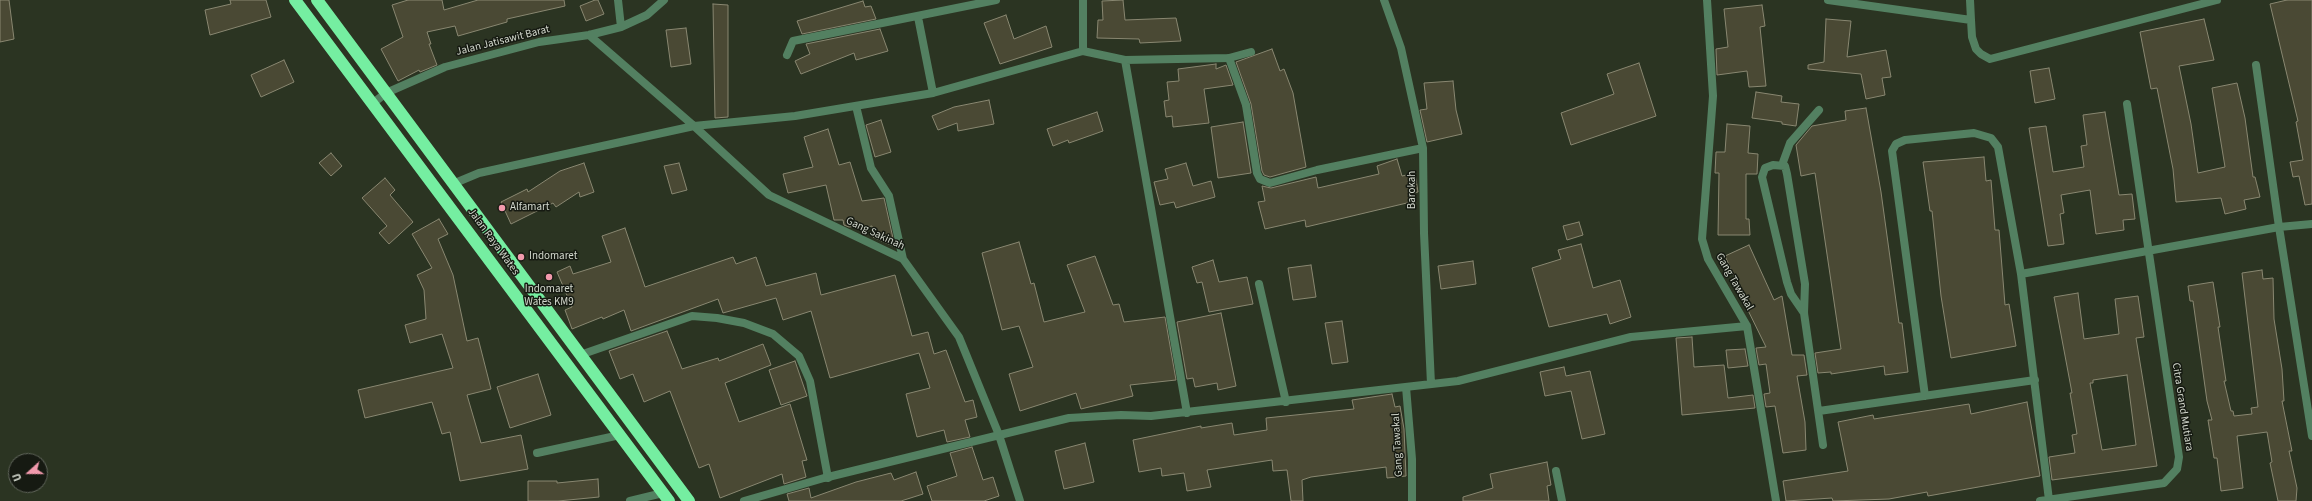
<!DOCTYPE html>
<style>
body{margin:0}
#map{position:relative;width:2312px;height:501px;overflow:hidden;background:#2b3422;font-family:"Source Sans 3",sans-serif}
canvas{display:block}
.north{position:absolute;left:8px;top:453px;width:40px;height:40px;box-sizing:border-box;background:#161a12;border:1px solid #61665c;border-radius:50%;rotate:249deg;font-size:11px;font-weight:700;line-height:16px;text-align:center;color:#d2d7cc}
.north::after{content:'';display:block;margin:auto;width:14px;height:18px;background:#f29aad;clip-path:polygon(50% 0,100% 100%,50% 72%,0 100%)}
</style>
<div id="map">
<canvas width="2312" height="501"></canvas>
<div class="north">U</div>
</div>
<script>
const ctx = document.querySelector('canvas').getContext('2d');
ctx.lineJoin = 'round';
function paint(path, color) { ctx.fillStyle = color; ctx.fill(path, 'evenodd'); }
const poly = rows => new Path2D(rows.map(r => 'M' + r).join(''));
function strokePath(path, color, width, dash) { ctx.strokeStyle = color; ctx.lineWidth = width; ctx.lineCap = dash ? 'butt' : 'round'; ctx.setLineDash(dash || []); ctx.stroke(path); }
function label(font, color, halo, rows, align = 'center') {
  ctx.font = font + ' "Source Sans 3",sans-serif'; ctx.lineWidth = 3; ctx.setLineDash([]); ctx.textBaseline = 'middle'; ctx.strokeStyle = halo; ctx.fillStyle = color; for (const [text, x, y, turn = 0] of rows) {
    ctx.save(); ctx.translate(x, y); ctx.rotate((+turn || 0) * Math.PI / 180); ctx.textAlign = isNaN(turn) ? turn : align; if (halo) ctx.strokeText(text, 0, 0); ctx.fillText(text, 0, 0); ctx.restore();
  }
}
const building = poly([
 [0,0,9,0,14,39,0,42,0,0],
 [230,0,266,0,271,17,210,35,205,10,231,4,230,0],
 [408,0,442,0,444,10,478,0,564,0,565,6,507,19,507,22,458,36,455,26,427,32,431,44,429,44,437,65,420,72,419,70,398,81,381,49,403,37,392,5,408,0],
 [595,0,598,0,604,14,586,21,580,6,595,0],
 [1123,0,1125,20,1176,18,1181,41,1140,43,1139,39,1097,38,1098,20,1103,20,1102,1,1123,0],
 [2287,0,2312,0,2312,204,2305,205,2299,176,2293,177,2290,162,2303,160,2296,122,2298,121,2270,4,2287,0],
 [863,1,865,7,871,6,876,19,802,34,797,21,863,1],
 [713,4,728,5,728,117,715,118,713,4],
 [1762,5,1765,26,1760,27,1766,86,1749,87,1747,71,1717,75,1716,49,1728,47,1724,9,1762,5],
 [1006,15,1014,39,1046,26,1052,47,1000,64,984,23,1006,15],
 [1826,19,1851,21,1847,57,1886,50,1891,77,1882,78,1885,95,1866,99,1861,74,1808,69,1808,65,1824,62,1826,19],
 [2204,19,2214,60,2179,66,2191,124,2198,173,2225,167,2212,88,2237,83,2245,118,2253,177,2255,177,2260,197,2244,200,2246,209,2225,214,2221,198,2176,202,2173,169,2157,88,2151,89,2140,32,2204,19],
 [686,28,691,64,671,67,666,30,686,28],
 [880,29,888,51,856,60,854,53,801,74,795,61,810,54,806,44,880,29],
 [1272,49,1280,71,1284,69,1293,93,1306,167,1270,177,1264,175,1262,171,1251,104,1236,62,1272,49],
 [284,60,294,82,261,97,251,75,284,60],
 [1639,63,1656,116,1571,145,1561,113,1614,94,1607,74,1639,63],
 [1216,64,1216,69,1226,65,1233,85,1204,89,1209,123,1173,127,1172,116,1166,117,1164,101,1169,100,1167,82,1179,81,1178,69,1216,64],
 [2049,68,2055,99,2035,103,2030,71,2049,68],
 [1453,81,1456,110,1462,134,1427,142,1420,110,1427,109,1424,83,1453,81],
 [1756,92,1782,96,1781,102,1799,104,1796,126,1782,124,1782,122,1752,118,1756,92],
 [989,100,994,124,958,131,957,123,938,130,932,116,954,107,989,100],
 [1866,108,1881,192,1899,323,1902,323,1908,372,1885,375,1884,366,1831,374,1831,372,1818,373,1815,353,1841,349,1815,173,1801,176,1796,145,1812,126,1846,120,1845,111,1866,108],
 [1097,112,1103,131,1069,143,1068,140,1053,146,1047,129,1097,112],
 [2105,112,2119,195,2132,194,2135,219,2123,220,2124,230,2096,234,2090,190,2061,195,2064,213,2060,214,2064,244,2048,246,2029,128,2046,126,2053,172,2084,167,2081,146,2087,145,2083,115,2105,112],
 [881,120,891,152,875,157,866,125,881,120],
 [1243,122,1251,173,1218,178,1211,127,1243,122],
 [1727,124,1750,126,1748,153,1758,154,1757,174,1746,174,1746,219,1749,219,1750,235,1718,235,1719,173,1715,173,1716,152,1725,152,1727,124],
 [828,129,839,165,850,162,862,201,884,198,895,247,873,237,872,226,857,229,857,226,849,227,844,225,843,220,834,220,826,185,788,193,783,174,813,167,804,137,828,129],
 [331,153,342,166,331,176,319,163,331,153],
 [1984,157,1986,181,1991,180,1995,230,1999,230,2005,305,2009,304,2016,346,1951,358,1941,296,1932,211,1930,211,1923,162,1984,157],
 [1397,159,1402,176,1415,173,1418,192,1409,194,1411,202,1306,227,1305,220,1265,229,1258,202,1265,201,1262,186,1271,188,1316,177,1318,188,1379,174,1377,166,1397,159],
 [584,163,594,192,580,197,579,192,556,207,553,203,511,224,501,202,527,189,528,192,560,171,584,163],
 [679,163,687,190,672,194,664,166,679,163],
 [1186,163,1193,186,1211,181,1215,197,1176,208,1174,202,1160,205,1154,182,1168,179,1165,169,1186,163],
 [385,178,395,190,390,195,413,222,389,244,379,233,387,226,362,198,385,178],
 [439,219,448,234,438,239,453,275,467,341,478,338,491,389,467,395,481,443,521,435,528,469,460,481,450,432,442,434,432,402,365,418,358,390,453,368,442,334,410,343,405,325,426,319,424,290,417,275,432,268,412,234,439,219],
 [1579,222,1583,235,1567,240,1563,226,1579,222],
 [625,228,645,287,733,257,736,264,756,257,766,286,816,273,821,295,895,275,912,336,928,332,934,354,946,350,965,402,973,400,977,417,965,420,970,437,947,442,944,430,917,437,906,394,930,388,919,353,830,378,811,311,783,320,776,298,723,313,718,299,631,331,624,310,603,319,602,317,572,329,565,310,572,307,557,272,570,266,573,274,611,262,602,236,625,228],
 [1019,242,1031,284,1034,283,1044,322,1085,312,1067,265,1095,256,1113,305,1119,304,1124,322,1165,317,1176,380,1130,385,1133,396,1081,409,1076,393,1020,411,1009,374,1033,367,1019,326,1002,330,982,253,1019,242],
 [1581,244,1593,288,1620,280,1631,317,1610,324,1607,314,1549,327,1532,268,1561,259,1558,250,1581,244],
 [1749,245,1774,300,1782,296,1792,355,1804,355,1807,375,1797,376,1805,422,1806,450,1783,453,1775,406,1766,407,1764,394,1770,393,1766,364,1759,365,1756,348,1766,347,1740,294,1742,294,1725,256,1749,245],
 [1213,260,1219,282,1247,277,1253,304,1209,312,1202,282,1197,283,1192,267,1213,260],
 [1473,261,1476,284,1441,289,1438,266,1473,261],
 [1311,265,1316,297,1293,300,1288,268,1311,265],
 [2262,270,2263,279,2273,278,2274,319,2282,369,2284,401,2282,401,2292,451,2289,451,2297,488,2296,501,2278,501,2270,463,2272,462,2267,432,2237,436,2243,488,2221,491,2217,458,2214,458,2208,420,2212,420,2207,401,2193,301,2190,301,2188,286,2213,282,2220,327,2218,327,2226,381,2224,381,2231,411,2233,411,2234,416,2252,414,2251,408,2258,407,2242,273,2262,270],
 [2078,293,2084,339,2119,334,2115,299,2138,296,2144,337,2136,338,2157,466,2052,480,2049,457,2075,453,2072,435,2077,434,2070,393,2072,393,2054,297,2078,293],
 [2127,375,2136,445,2102,450,2090,383,2093,383,2093,380,2127,375],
 [1221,313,1236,386,1218,390,1217,383,1195,387,1193,378,1187,379,1177,322,1221,313],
 [1342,321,1348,362,1332,364,1325,323,1342,321],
 [667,331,682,369,718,358,719,361,763,344,771,365,725,383,739,422,790,404,807,460,802,461,806,477,784,484,782,474,720,498,709,464,699,468,670,391,644,402,633,374,620,379,609,351,667,331],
 [1692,337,1694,367,1724,365,1728,398,1753,395,1755,408,1682,415,1676,338,1692,337],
 [1745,349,1748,366,1728,368,1726,350,1745,349],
 [795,361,807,396,781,405,769,370,795,361],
 [1564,367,1566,376,1590,371,1605,434,1582,439,1571,391,1545,396,1540,372,1564,367],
 [538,374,551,415,510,428,497,387,538,374],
 [1392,394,1395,407,1400,406,1404,429,1406,476,1387,478,1386,467,1311,477,1302,480,1303,501,1291,501,1287,470,1273,471,1272,460,1207,470,1211,487,1187,491,1184,473,1162,476,1161,468,1139,472,1133,440,1201,426,1201,428,1232,423,1234,435,1267,430,1266,418,1354,409,1352,400,1392,394],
 [2027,402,2040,476,1928,496,1927,492,1889,499,1833,501,1832,498,1786,501,1783,481,1848,471,1838,422,1873,415,1874,419,1969,404,1971,414,2027,402],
 [1085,443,1094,482,1064,489,1055,451,1085,443],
 [972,447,983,480,993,477,999,496,984,501,932,501,927,486,957,476,950,453,972,447],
 [1547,462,1551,485,1547,486,1549,501,1463,501,1463,497,1493,488,1490,474,1547,462],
 [916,472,923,494,901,501,789,501,787,494,809,488,811,498,856,482,891,473,894,480,916,472],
 [598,479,599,497,558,501,528,501,528,481,557,481,557,483,598,479]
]);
paint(building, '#4a4934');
strokePath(building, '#898771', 1);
strokePath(poly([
 [1229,58,1246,105],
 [580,355,692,316,717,318,744,323,773,334,799,356,810,381,828,478],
 [537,453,620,435]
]), '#538061', 8);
strokePath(poly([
 [618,0,621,27],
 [1083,0,1083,51],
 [1384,0,1401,48,1423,148,1424,233,1431,384],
 [1707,0,1713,96,1702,239,1708,259,1747,326,1776,501],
 [1828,0,1971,20,1970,0],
 [918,17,933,93],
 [1971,20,1972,37,1976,49,1981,54,1990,59,2217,0],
 [589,35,694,126,769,195,903,259,959,337,999,435,1020,501],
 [787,55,793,41,996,0],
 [1125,60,1229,58,1251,52],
 [2256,65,2279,227,2312,436],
 [372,104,386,93,445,67,539,42,589,35,621,27,647,15,664,0],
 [1246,105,1257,173,1260,179,1270,183,1317,170,1423,148],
 [856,106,871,168,889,196,903,259],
 [1782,165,1790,143,1819,110],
 [455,183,479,173,694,126,795,116,933,93,1083,51,1125,60,1187,413],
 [1259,284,1286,402],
 [1804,313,1791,294,1787,282,1762,177,1765,168,1773,165,1785,166,1787,174,1805,284,1804,313,1823,445],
 [1406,387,1412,459,1412,501],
 [1925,396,1892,151,1896,144,1905,140,1974,133,1991,138,1998,147,2021,274],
 [1819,411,2035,380],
 [1556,471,1562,501],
 [2049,500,2021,274,2279,227,2312,224],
 [630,501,663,493],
 [744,501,824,478,1069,418,1121,415,1151,416,1458,381,1631,337,1747,326],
 [2040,501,2164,483,2177,469,2179,457,2127,104]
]), '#538061', 8);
strokePath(poly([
 [295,0,669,501],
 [317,0,689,501]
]), '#75eea1', 12);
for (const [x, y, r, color] of [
 [502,208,4,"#f29aad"],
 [521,257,4,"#f29aad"],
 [549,277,4,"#f29aad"]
]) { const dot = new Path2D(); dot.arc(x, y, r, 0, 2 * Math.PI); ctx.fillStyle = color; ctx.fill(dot); strokePath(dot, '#161a12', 1.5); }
label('11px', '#d2d7cc', '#161a12', [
 ["Jalan Jatisawit Barat",503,41,-14],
 ["Barokah",1413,190,-90],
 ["Gang Sakinah",875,234,25],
 ["Jalan Raya Wates",493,242,54],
 ["Gang Tawakal",1734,282,60],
 ["Citra Grand Mutiara",2182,407,81],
 ["Gang Tawakal",1398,445,-93]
]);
label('11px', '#d2d7cc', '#161a12', [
 ["Alfamart",510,208],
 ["Indomaret",529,257],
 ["Indomaret",549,290,"center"],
 ["Wates KM9",549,303,"center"]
], 'left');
</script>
